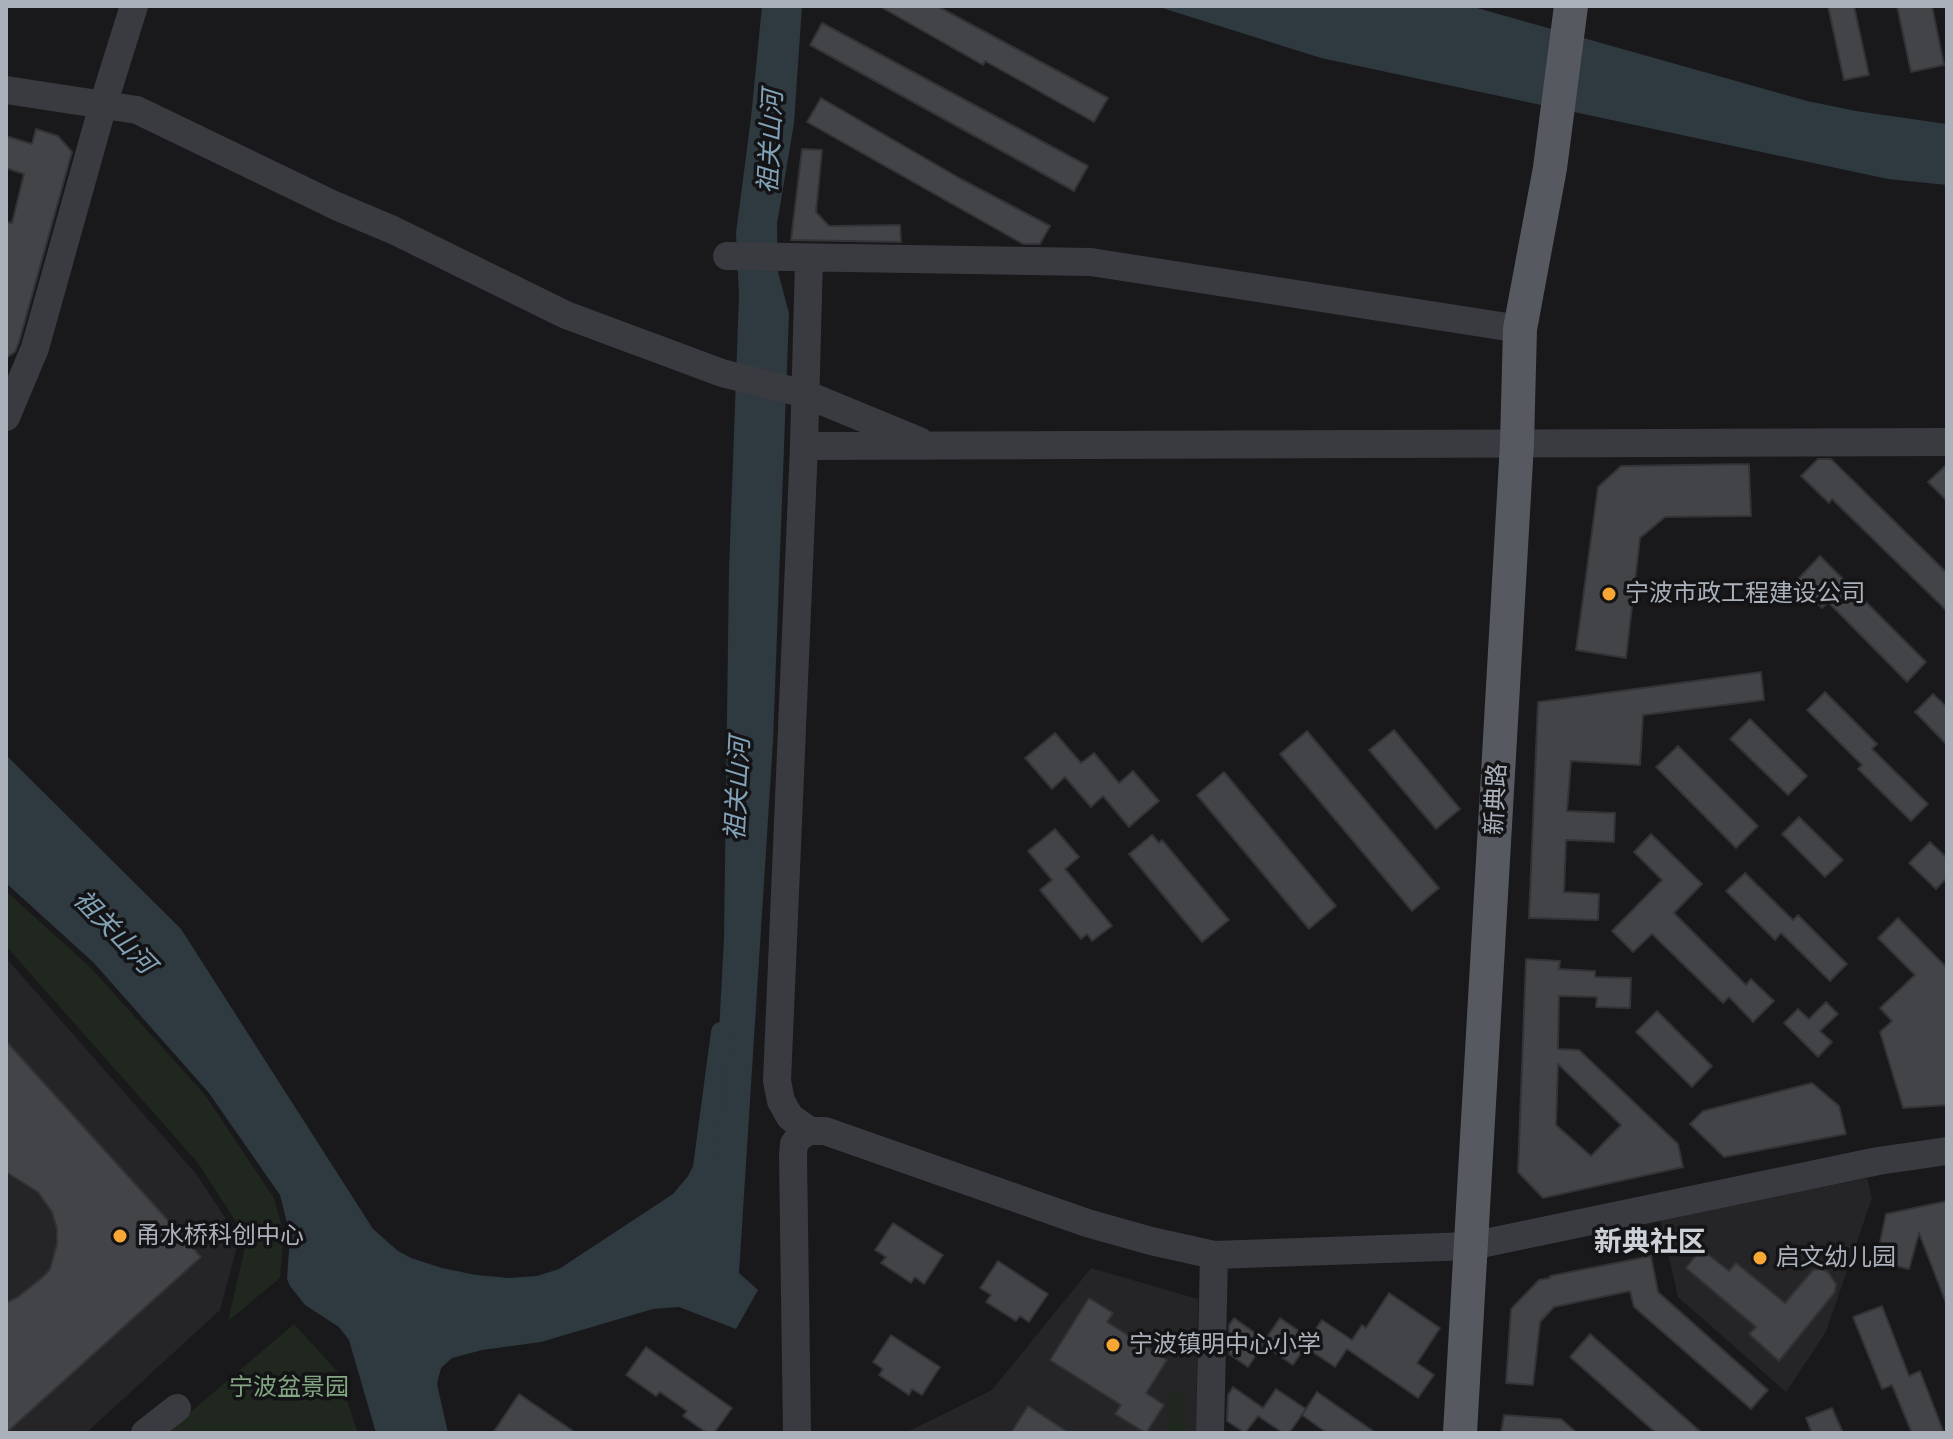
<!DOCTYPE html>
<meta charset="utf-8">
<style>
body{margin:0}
#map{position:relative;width:1953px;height:1439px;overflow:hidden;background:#19191b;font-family:"Public Sans",sans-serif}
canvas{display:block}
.frame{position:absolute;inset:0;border:8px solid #abb1bb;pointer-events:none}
</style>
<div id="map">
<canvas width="1953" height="1439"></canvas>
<div class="frame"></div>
</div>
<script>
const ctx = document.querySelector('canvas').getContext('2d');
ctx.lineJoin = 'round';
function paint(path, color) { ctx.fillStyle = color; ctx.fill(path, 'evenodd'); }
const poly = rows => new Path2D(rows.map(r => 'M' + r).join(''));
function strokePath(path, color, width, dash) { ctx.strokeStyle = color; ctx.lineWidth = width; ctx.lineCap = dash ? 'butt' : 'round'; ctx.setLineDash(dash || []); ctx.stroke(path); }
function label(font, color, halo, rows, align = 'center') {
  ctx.font = font + ' "Public Sans","Noto Sans SC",sans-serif'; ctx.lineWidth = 7; ctx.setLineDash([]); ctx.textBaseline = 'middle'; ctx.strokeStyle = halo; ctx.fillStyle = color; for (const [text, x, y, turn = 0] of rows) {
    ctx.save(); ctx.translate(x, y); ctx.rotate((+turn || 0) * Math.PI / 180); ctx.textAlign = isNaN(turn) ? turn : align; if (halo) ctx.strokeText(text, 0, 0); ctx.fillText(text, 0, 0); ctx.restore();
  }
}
paint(poly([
 [6,958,197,1175,239,1239,220,1310,86,1433,6,1433],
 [1867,1178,1872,1198,1826,1332,1786,1392,1678,1297,1660,1219],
 [1091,1268,1198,1299,1196,1433,905,1433,992,1390]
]), '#252528');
paint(poly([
 [6,891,92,969,205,1095,274,1198,284,1234,280,1278,228,1321,247,1239,198,1163,6,946],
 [294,1324,337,1371,358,1433,166,1433],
 [1168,1392,1185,1393,1185,1433,1167,1433]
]), '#1f271f');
paint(poly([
 [762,6,802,6,794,123,777,224,778,272,789,313,773,741,739,1273,758,1290,736,1329,679,1307,653,1309,541,1342,482,1350,452,1358,441,1368,437,1384,448,1433,376,1433,349,1340,339,1327,305,1305,290,1286,287,1279,290,1235,280,1195,209,1093,94,963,6,883,6,755,181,929,373,1229,398,1251,411,1258,442,1268,476,1275,509,1278,537,1276,559,1269,673,1194,688,1176,714,1125,724,938,729,570,739,295,736,233,751,118],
 [1156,6,1470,6,1807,101,1856,111,1947,124,1947,185,1888,179,1321,58]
]), '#2e3a40');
strokePath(poly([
 [703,1167,721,1032]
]), '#2e3a40', 20);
const building = poly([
 [879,6,937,6,1108,98,1094,122,985,61,983,65,879,6],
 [1828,6,1854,6,1869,75,1844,80,1828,6],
 [1897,6,1932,6,1944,65,1911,72,1897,6],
 [822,23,1088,166,1074,191,810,45,822,23],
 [821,98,961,179,1050,226,1040,244,1023,244,807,122,821,98],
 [36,129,58,136,72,152,19,342,15,352,6,358,6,222,12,223,24,174,6,168,6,136,32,144,36,129],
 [802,149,822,150,816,212,829,226,900,225,901,242,791,240,802,149],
 [1818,459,1831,459,1947,573,1947,611,1832,499,1829,503,1801,476,1818,459],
 [1749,464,1751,516,1665,517,1640,538,1626,658,1576,650,1598,487,1621,466,1749,464],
 [1947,464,1947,501,1928,482,1947,464],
 [1820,556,1926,662,1907,682,1828,602,1822,608,1796,581,1820,556],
 [1761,672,1764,700,1643,715,1640,765,1571,761,1567,811,1615,813,1614,842,1566,840,1564,892,1599,894,1598,920,1529,918,1538,702,1761,672],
 [1825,692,1877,744,1872,749,1928,804,1911,821,1858,769,1862,765,1807,710,1825,692],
 [1933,694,1947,707,1947,745,1915,712,1933,694],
 [1750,719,1807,776,1788,795,1730,739,1750,719],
 [1394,730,1460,809,1436,829,1369,750,1394,730],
 [1307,731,1439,888,1412,911,1280,754,1307,731],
 [1055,733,1081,763,1094,753,1119,783,1133,771,1159,801,1129,827,1103,796,1091,807,1065,777,1052,789,1025,758,1055,733],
 [1678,746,1758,826,1736,848,1656,767,1678,746],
 [1224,772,1336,906,1309,929,1197,795,1224,772],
 [1799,817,1843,860,1825,877,1782,834,1799,817],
 [1055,829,1079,857,1065,869,1112,926,1092,941,1087,934,1081,939,1040,890,1052,880,1028,851,1055,829],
 [1651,834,1702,884,1674,913,1746,985,1751,979,1774,1001,1753,1022,1729,997,1723,1003,1652,934,1633,952,1612,931,1662,880,1634,852,1651,834],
 [1152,835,1159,843,1162,840,1229,920,1202,942,1129,854,1152,835],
 [1930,842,1947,858,1947,878,1936,889,1909,863,1930,842],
 [1745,873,1793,920,1798,915,1847,964,1830,981,1781,933,1775,940,1726,891,1745,873],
 [1898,918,1947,968,1947,1105,1903,1108,1880,1032,1892,1021,1880,1008,1915,975,1878,938,1898,918],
 [1526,959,1560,961,1559,969,1595,971,1595,977,1631,978,1630,1008,1596,1007,1597,997,1559,996,1558,1049,1579,1050,1678,1144,1683,1167,1543,1198,1518,1172,1526,959],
 [1558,1064,1621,1125,1591,1156,1556,1125,1558,1064],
 [1826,1002,1838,1014,1820,1031,1832,1042,1818,1057,1784,1023,1798,1009,1809,1019,1826,1002],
 [1657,1011,1712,1066,1692,1087,1636,1032,1657,1011],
 [6,1041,201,1257,6,1433,6,1303,18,1297,44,1276,50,1269,57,1244,57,1229,52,1212,38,1192,6,1172,6,1041],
 [1812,1083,1839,1106,1846,1134,1724,1157,1690,1124,1703,1111,1812,1083],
 [1947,1201,1947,1303,1946,1303,1919,1233,1909,1269,1876,1261,1886,1214,1947,1201],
 [893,1223,943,1255,924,1284,915,1277,911,1283,881,1263,886,1257,875,1250,893,1223],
 [1701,1249,1729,1271,1736,1263,1785,1303,1813,1270,1821,1269,1828,1272,1836,1284,1835,1292,1779,1361,1749,1334,1756,1327,1686,1268,1701,1249],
 [1651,1256,1658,1292,1768,1390,1751,1409,1634,1307,1630,1291,1554,1307,1540,1322,1533,1385,1506,1383,1511,1309,1539,1280,1550,1278,1550,1276,1651,1256],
 [998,1261,1048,1294,1029,1322,1020,1316,1016,1321,986,1302,991,1295,980,1288,998,1261],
 [1389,1293,1440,1328,1417,1363,1434,1375,1418,1398,1347,1349,1335,1367,1305,1347,1293,1365,1263,1345,1248,1367,1229,1354,1229,1325,1234,1318,1265,1340,1280,1318,1309,1338,1322,1320,1352,1340,1362,1325,1366,1328,1389,1293],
 [1089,1298,1113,1313,1107,1322,1167,1360,1146,1393,1164,1405,1146,1433,1115,1414,1121,1405,1050,1360,1089,1298],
 [1882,1306,1909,1376,1920,1371,1944,1433,1912,1433,1892,1385,1882,1389,1853,1317,1882,1306],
 [1590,1334,1702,1433,1656,1433,1570,1357,1590,1334],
 [891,1335,940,1367,922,1395,912,1389,909,1395,879,1375,883,1369,873,1362,891,1335],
 [646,1347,732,1408,714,1433,707,1433,683,1416,687,1411,660,1392,656,1396,626,1375,646,1347],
 [1233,1387,1263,1408,1276,1389,1306,1409,1289,1433,1283,1433,1258,1416,1245,1433,1227,1421,1228,1395,1233,1387],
 [1317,1392,1376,1433,1327,1433,1302,1415,1317,1392],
 [519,1394,576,1433,493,1433,519,1394],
 [1028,1406,1069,1433,1011,1433,1028,1406],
 [1832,1408,1843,1433,1812,1433,1806,1418,1832,1408],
 [1504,1415,1561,1419,1577,1433,1501,1433,1504,1415]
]);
paint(building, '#434448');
strokePath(building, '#333337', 2);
strokePath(poly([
 [6,90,137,110,336,206,393,230,566,315,722,373,805,394,919,441],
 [727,256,1091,262,1520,329],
 [809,259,804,446,1947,442],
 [6,417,35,348,103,105,134,6],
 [804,446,777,1081,781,1101,790,1117,810,1131],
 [145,1433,177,1408],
 [797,1433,793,1155,794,1144,800,1136,810,1131,825,1131,1087,1223,1151,1241,1214,1255,1471,1246,1878,1161,1947,1151],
 [1210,1433,1214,1255]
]), '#3a3b40', 28);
strokePath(poly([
 [1460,1433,1517,443,1520,329,1550,168,1571,6]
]), '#565960', 34);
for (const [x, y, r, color] of [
 [1609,594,8,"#f8a735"],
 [120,1236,8,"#f8a735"],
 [1760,1258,8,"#f8a735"],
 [1113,1345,8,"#f8a735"]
]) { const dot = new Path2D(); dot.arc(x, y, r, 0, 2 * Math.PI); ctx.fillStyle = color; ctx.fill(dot); strokePath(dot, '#141416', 3); }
label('24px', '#abb1bb', '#141416', [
 ["宁波市政工程建设公司",1625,594],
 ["甬水桥科创中心",136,1236],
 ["启文幼儿园",1776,1258],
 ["宁波镇明中心小学",1129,1345]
], 'left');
label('24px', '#abb1bb', '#141416', [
 ["新典路",1496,799,-87]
]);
label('24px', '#82a782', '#141416', [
 ["宁波盆景园",289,1388]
]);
label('italic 26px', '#82a2b7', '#141416', [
 ["祖关山河",771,142,-87],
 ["祖关山河",738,789,-87],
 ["祖关山河",114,932,46]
]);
label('bold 28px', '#ccd0d7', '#141416', [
 ["新典社区",1650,1242]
]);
</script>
